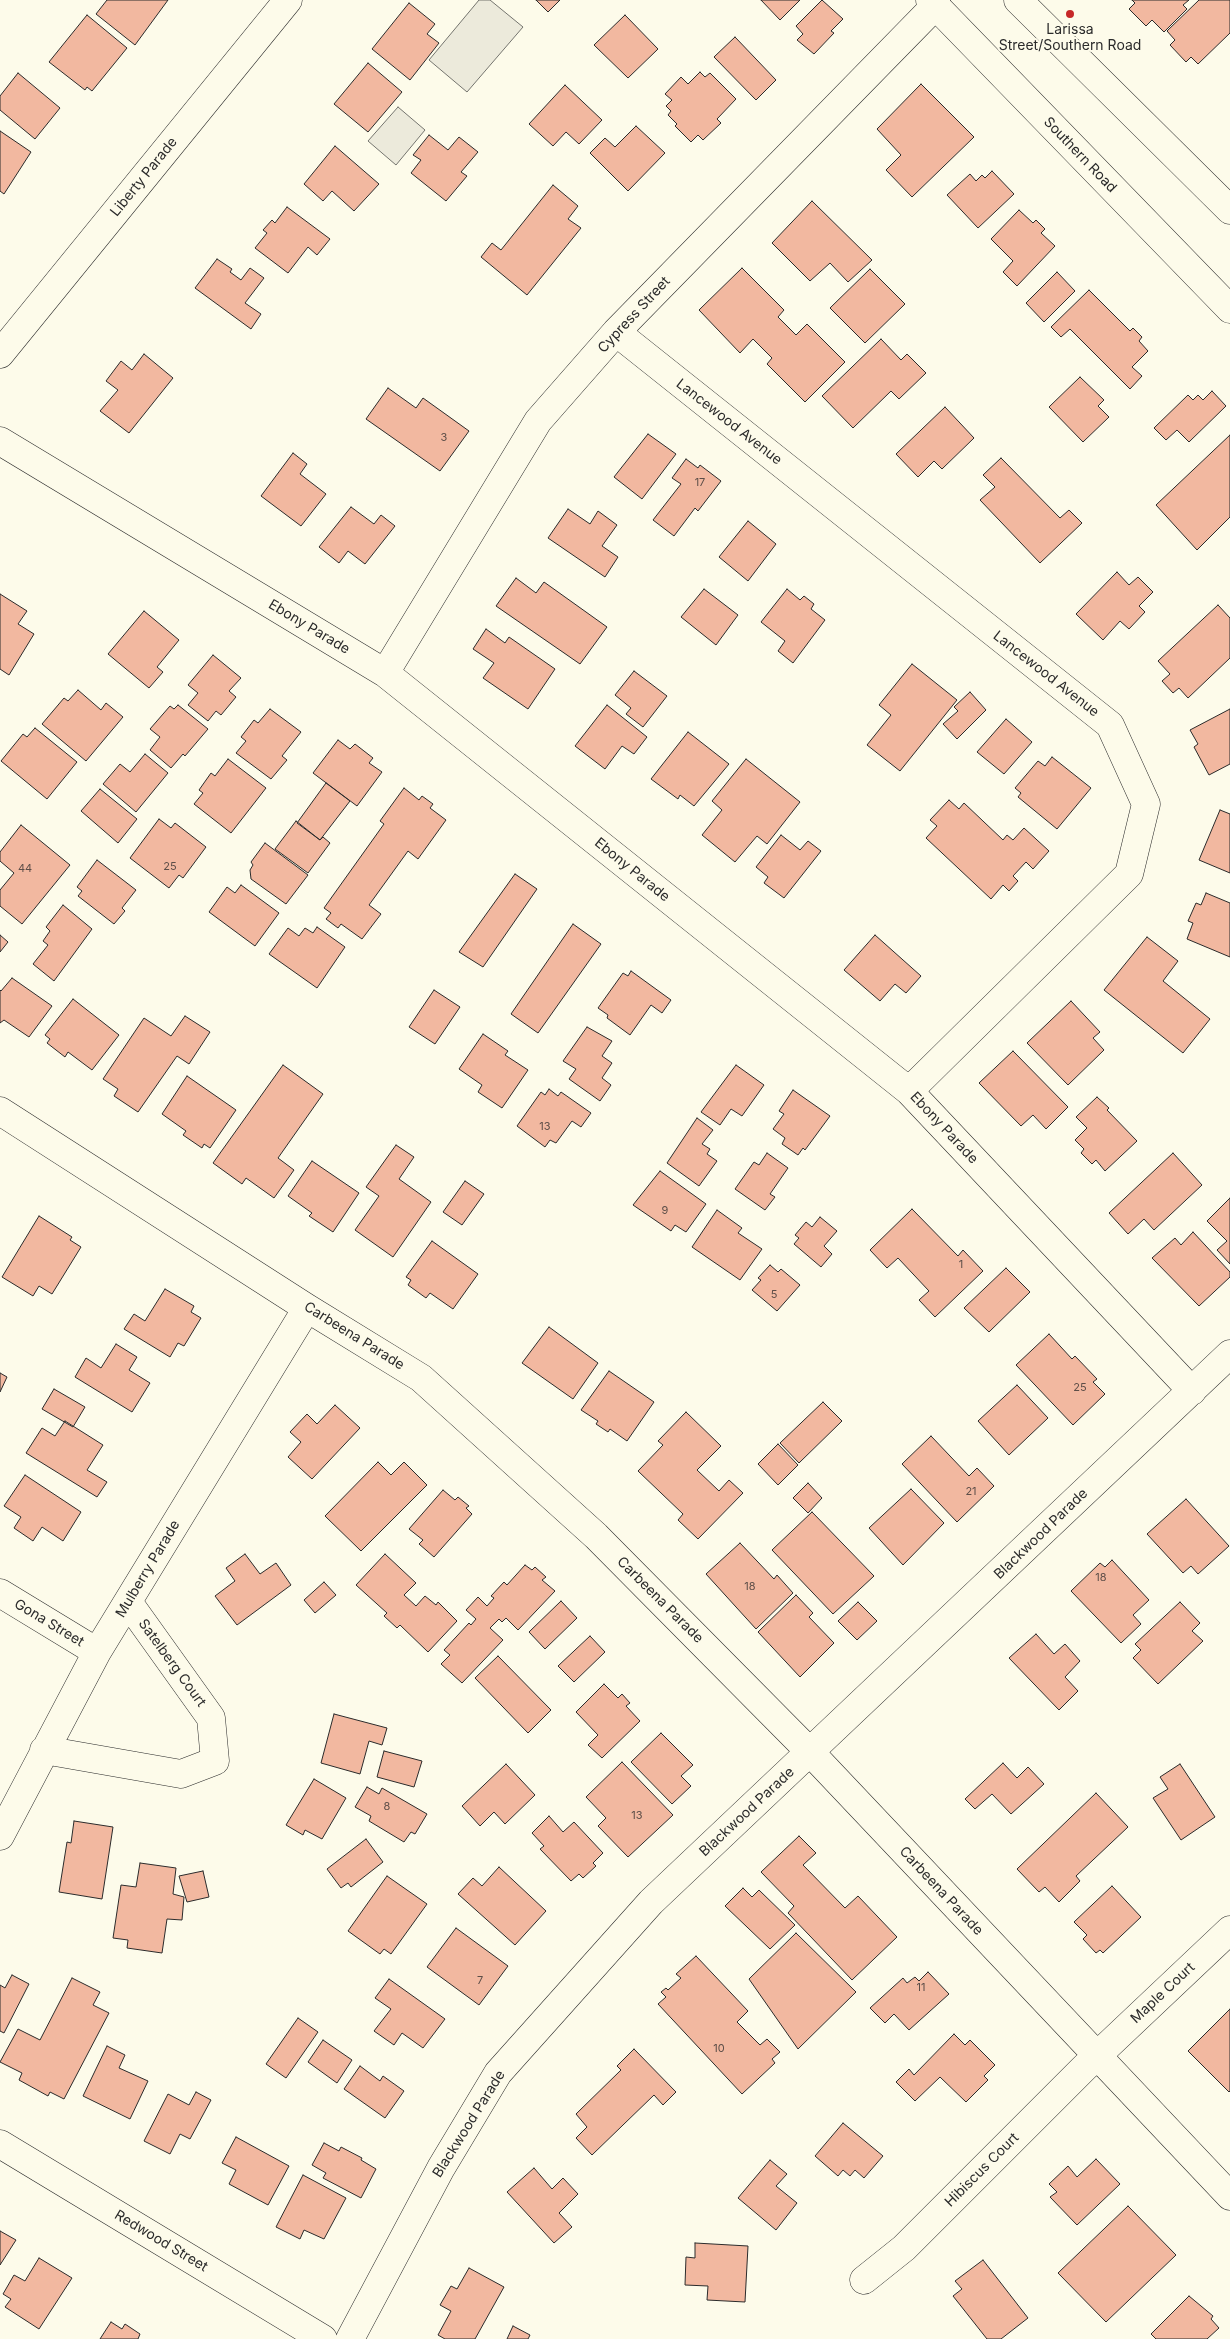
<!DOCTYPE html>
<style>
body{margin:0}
canvas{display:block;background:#fdfbea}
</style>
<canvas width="1230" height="2339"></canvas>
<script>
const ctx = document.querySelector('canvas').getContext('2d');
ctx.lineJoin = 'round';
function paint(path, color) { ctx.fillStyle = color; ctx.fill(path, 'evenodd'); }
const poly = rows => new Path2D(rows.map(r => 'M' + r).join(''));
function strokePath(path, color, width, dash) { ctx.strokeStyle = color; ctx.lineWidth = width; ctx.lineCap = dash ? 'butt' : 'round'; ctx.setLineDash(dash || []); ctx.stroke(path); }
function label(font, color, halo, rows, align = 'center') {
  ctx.font = font + ' Inter,sans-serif'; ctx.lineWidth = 4; ctx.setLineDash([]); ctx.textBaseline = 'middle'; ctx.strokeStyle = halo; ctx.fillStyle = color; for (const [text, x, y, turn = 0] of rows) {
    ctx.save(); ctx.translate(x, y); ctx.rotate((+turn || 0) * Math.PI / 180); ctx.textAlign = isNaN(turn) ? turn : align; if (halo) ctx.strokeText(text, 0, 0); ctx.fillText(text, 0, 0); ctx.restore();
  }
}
const parking = poly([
 [479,0,490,0,523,27,467,92,429,60,479,0],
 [398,107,425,130,396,165,368,141,398,107]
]);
paint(parking, '#eceadb');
strokePath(parking, '#74746e', 1);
const building = poly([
 [107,0,168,0,135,45,96,14,107,0],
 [536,0,560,0,548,12,536,0],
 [761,0,800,0,780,20,761,0],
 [822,0,843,19,831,31,834,33,814,54,797,40,803,34,796,26,822,0],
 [1132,0,1189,0,1183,5,1187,9,1164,32,1152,20,1146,26,1129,9,1135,3,1132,0],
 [1199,0,1230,0,1230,33,1198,64,1191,57,1186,62,1170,45,1175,40,1167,31,1199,0],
 [409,3,435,24,427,34,439,43,410,80,372,49,409,3],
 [87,15,127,48,92,91,87,87,85,90,49,62,87,15],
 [625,15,658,49,628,78,594,45,625,15],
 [735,37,776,80,756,100,714,57,735,37],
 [368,63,402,92,368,132,334,104,368,63],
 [700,72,705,77,710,73,736,99,717,119,721,123,703,140,698,135,691,142,675,126,677,124,668,115,671,111,666,106,672,100,665,94,681,77,688,84,700,72],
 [18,73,60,108,35,139,0,110,0,96,18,73],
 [921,84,974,137,912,197,886,170,901,155,877,129,921,84],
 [565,85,602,120,579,144,566,132,553,146,529,124,565,85],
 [636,126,665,153,628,191,590,153,605,138,615,147,636,126],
 [0,131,31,152,4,194,0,191,0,131],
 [429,135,448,150,459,137,478,152,461,172,467,176,446,201,411,173,421,160,413,155,429,135],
 [335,146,379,184,354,211,332,191,323,201,304,184,335,146],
 [992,171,1014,194,978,228,947,195,970,174,976,181,982,175,985,178,992,171],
 [553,185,578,206,568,219,581,228,527,295,481,257,492,243,501,250,553,185],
 [812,201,872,260,848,282,830,263,810,281,772,243,812,201],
 [287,207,330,239,317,255,308,247,288,273,255,248,267,233,263,230,272,220,275,223,287,207],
 [1019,210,1033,223,1036,220,1045,229,1041,233,1055,246,1017,286,1003,272,1013,261,991,239,1019,210],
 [217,259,232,269,230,272,241,280,250,268,264,278,245,303,261,314,251,329,195,288,217,259],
 [742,268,784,310,778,317,796,335,807,324,845,362,805,402,767,364,772,358,753,339,740,353,699,310,742,268],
 [870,269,905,304,865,343,830,308,870,269],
 [1057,272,1075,291,1044,322,1026,303,1057,272],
 [1089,290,1130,331,1133,328,1142,337,1139,341,1148,351,1132,367,1142,376,1130,389,1070,329,1061,337,1051,327,1089,290],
 [881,339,901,360,907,354,926,373,899,399,891,391,853,428,822,396,881,339],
 [144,354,173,378,129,433,100,411,118,390,106,381,121,361,132,370,144,354],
 [1080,377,1104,400,1098,406,1109,417,1083,442,1049,407,1080,377],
 [388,388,416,408,423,398,469,431,440,471,366,419,388,388],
 [1212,391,1226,406,1189,442,1177,430,1166,440,1154,428,1188,395,1193,400,1198,395,1203,400,1212,391],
 [945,407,974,438,942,469,934,461,918,477,896,454,945,407],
 [648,434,676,454,642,499,614,477,648,434],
 [1230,435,1230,517,1197,550,1156,505,1230,435],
 [293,453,307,464,300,474,326,494,301,526,261,496,293,453],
 [1001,458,1060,518,1069,510,1082,523,1040,563,980,500,995,487,983,475,1001,458],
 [686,459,698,468,700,465,721,481,698,511,695,508,674,536,653,520,681,484,672,478,686,459],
 [351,507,374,524,381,515,395,526,365,564,348,551,339,563,319,547,351,507],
 [568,509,590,524,598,511,617,525,602,546,618,557,605,577,548,538,568,509],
 [748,521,776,544,748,581,719,557,748,521],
 [1117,572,1129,585,1138,577,1153,592,1139,606,1145,612,1129,629,1120,621,1103,640,1076,614,1117,572],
 [516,578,536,593,544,582,607,627,580,664,496,606,516,578],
 [704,589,738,615,716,645,681,617,704,589],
 [787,589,800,600,804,596,814,604,811,609,825,620,793,663,778,651,785,641,761,622,787,589],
 [0,594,27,611,18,624,34,634,9,675,0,669,0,594],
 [1218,605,1230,618,1230,658,1188,698,1179,688,1173,693,1162,681,1170,674,1158,661,1218,605],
 [144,611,179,640,157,667,163,672,149,688,108,654,144,611],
 [486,629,505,643,509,637,555,669,528,709,483,678,494,663,473,649,486,629],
 [213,655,241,678,229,691,236,697,221,715,216,711,208,721,188,705,198,693,188,685,213,655],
 [912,664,957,700,900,771,867,745,891,715,879,705,912,664],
 [634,671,667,696,643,727,626,714,631,708,615,695,634,671],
 [78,690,101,710,106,703,123,717,86,761,42,724,64,698,68,701,78,690],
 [970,692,986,710,957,739,943,724,958,711,954,707,970,692],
 [178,705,208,729,185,756,183,754,171,768,150,750,160,737,150,729,170,706,174,709,178,705],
 [607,705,647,737,634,754,622,746,605,769,575,746,607,705],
 [270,709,301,732,282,756,287,760,271,779,236,753,246,741,241,737,254,720,258,723,270,709],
 [1230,709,1230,764,1209,775,1194,747,1198,744,1190,730,1230,709],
 [1006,719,1032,742,1004,774,977,752,1006,719],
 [35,728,77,762,47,799,1,761,23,734,27,737,35,728],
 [688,732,729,764,694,806,680,795,678,799,651,779,688,732],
 [338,740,350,749,355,744,373,758,369,763,382,772,357,806,313,773,338,740],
 [145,754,168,773,136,812,103,784,120,764,130,772,145,754],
 [1052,757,1091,788,1057,829,1018,797,1021,793,1015,788,1038,761,1045,766,1052,757],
 [228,759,266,788,231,833,194,804,203,793,199,790,211,773,215,776,228,759],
 [746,759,800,802,767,844,757,836,735,862,702,835,722,810,712,801,746,759],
 [326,783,350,801,320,840,297,823,326,783],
 [404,788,419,800,422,796,433,804,430,808,446,820,418,859,408,851,369,905,381,914,362,939,341,924,338,928,326,919,331,913,324,908,384,824,380,821,404,788],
 [100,789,137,819,118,843,81,811,100,789],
 [949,800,959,809,964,803,1003,840,1007,835,1013,840,1024,828,1049,851,1033,869,1026,862,1013,876,1018,881,1009,891,1003,885,991,899,926,838,937,826,930,820,949,800],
 [1220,810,1230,814,1230,873,1199,860,1220,810],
 [159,819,171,828,175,823,206,847,183,878,179,875,169,888,130,858,159,819],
 [296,821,320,840,323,837,330,843,308,873,275,849,296,821],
 [21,825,70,865,22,924,0,906,0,890,14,873,0,861,0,852,21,825],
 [781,835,800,850,808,841,821,851,784,898,764,883,768,877,756,867,781,835],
 [265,843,308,875,286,904,251,879,250,870,253,865,251,862,265,843],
 [97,860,136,890,122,908,125,911,114,924,78,896,82,891,77,887,97,860],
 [515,874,537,889,483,967,459,952,515,874],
 [241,885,279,913,255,946,209,912,227,887,235,893,241,885],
 [1206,893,1230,903,1230,957,1187,939,1193,923,1188,921,1196,903,1201,905,1206,893],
 [63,905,92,929,54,981,33,964,48,945,43,941,50,931,46,927,63,905],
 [573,924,601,944,538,1033,511,1014,573,924],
 [317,927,345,947,317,988,269,954,288,928,299,936,305,928,313,933,317,927],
 [0,935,8,942,0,952,0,935],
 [875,935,921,976,906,993,895,984,880,1001,844,970,875,935],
 [1147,937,1178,961,1163,981,1210,1019,1183,1053,1104,990,1147,937],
 [631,971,671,1000,662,1013,651,1005,630,1035,607,1018,608,1015,598,1008,623,973,628,976,631,971],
 [12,978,52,1006,29,1037,4,1020,0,1023,0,990,1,991,12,978],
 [434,990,460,1007,435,1044,409,1027,434,990],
 [73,999,119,1035,92,1070,68,1052,65,1057,47,1043,50,1039,45,1035,73,999],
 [1071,1001,1100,1032,1093,1038,1104,1050,1068,1085,1027,1043,1071,1001],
 [185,1016,210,1032,189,1064,177,1056,138,1112,114,1096,118,1089,103,1079,144,1018,171,1036,185,1016],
 [587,1027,612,1041,602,1056,612,1063,602,1078,611,1085,600,1101,569,1079,576,1069,563,1061,587,1027],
 [483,1034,508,1051,505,1055,528,1070,502,1108,478,1092,482,1085,459,1069,483,1034],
 [1013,1051,1068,1107,1046,1129,1033,1115,1021,1126,979,1083,1013,1051],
 [283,1065,323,1094,278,1158,294,1170,274,1198,246,1178,242,1184,213,1163,283,1065],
 [736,1065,764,1085,742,1116,731,1109,720,1125,701,1112,736,1065],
 [187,1076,236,1110,210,1148,204,1144,202,1148,183,1135,186,1131,162,1114,187,1076],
 [549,1089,558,1096,561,1092,591,1113,581,1127,572,1121,556,1143,550,1140,545,1147,517,1126,541,1092,545,1095,549,1089],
 [793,1090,830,1116,805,1150,803,1148,798,1155,782,1144,785,1138,773,1129,784,1114,779,1111,793,1090],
 [1097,1097,1109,1108,1107,1110,1137,1141,1105,1171,1096,1160,1092,1164,1081,1153,1084,1149,1075,1140,1087,1128,1076,1117,1097,1097],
 [697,1118,713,1130,702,1144,710,1149,707,1154,717,1161,699,1186,667,1163,697,1118],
 [396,1145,414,1157,399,1179,431,1202,393,1257,355,1230,379,1196,366,1187,396,1145],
 [767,1153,788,1168,770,1194,775,1197,765,1210,735,1189,754,1162,759,1165,767,1153],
 [1173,1153,1202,1185,1154,1230,1144,1219,1128,1234,1109,1213,1173,1153],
 [312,1161,359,1193,333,1232,309,1216,312,1213,288,1196,312,1161],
 [660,1171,706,1204,686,1232,675,1225,671,1231,633,1205,660,1171],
 [465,1181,484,1194,462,1225,443,1212,465,1181],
 [1230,1198,1230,1264,1217,1250,1227,1241,1207,1221,1230,1198],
 [912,1209,958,1256,963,1250,983,1271,935,1317,919,1300,929,1291,898,1258,887,1268,870,1250,912,1209],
 [717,1210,742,1228,738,1233,762,1249,740,1280,692,1247,717,1210],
 [39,1216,72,1237,70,1240,81,1247,52,1294,39,1286,33,1296,2,1277,39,1216],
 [820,1217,837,1231,824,1246,832,1254,821,1267,794,1244,799,1238,795,1235,806,1222,812,1227,820,1217],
 [1193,1232,1230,1272,1230,1277,1199,1306,1152,1258,1175,1238,1181,1245,1193,1232],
 [432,1241,478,1274,453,1309,430,1293,426,1298,408,1285,411,1280,406,1277,432,1241],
 [770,1265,778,1272,781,1269,800,1285,777,1311,752,1290,761,1280,758,1278,770,1265],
 [1006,1268,1030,1292,989,1332,964,1308,1006,1268],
 [165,1289,194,1306,191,1312,201,1318,184,1346,178,1343,170,1357,124,1329,134,1314,145,1321,165,1289],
 [549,1327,598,1363,573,1399,522,1363,549,1327],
 [1049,1334,1072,1359,1075,1356,1097,1379,1093,1382,1105,1394,1073,1425,1016,1365,1049,1334],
 [116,1344,137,1357,129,1370,150,1383,132,1412,75,1377,86,1358,101,1368,116,1344],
 [609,1371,654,1402,627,1441,610,1429,608,1432,596,1424,598,1421,581,1410,609,1371],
 [0,1373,7,1377,0,1392,0,1373],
 [1017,1385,1048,1418,1009,1455,978,1421,1017,1385],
 [54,1389,85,1407,73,1427,42,1409,54,1389],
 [823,1402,842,1421,799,1463,780,1443,823,1402],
 [335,1405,360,1428,312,1479,288,1457,301,1442,290,1432,307,1414,317,1424,335,1405],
 [686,1412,721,1446,697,1470,719,1491,729,1480,743,1493,698,1539,678,1520,683,1514,638,1471,663,1445,658,1441,686,1412],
 [65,1421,103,1445,87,1470,107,1482,97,1497,26,1453,42,1428,55,1436,65,1421],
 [931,1436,969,1476,977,1468,994,1486,957,1522,902,1464,931,1436],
 [778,1444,798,1465,778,1485,758,1464,778,1444],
 [378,1462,391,1475,404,1462,427,1485,361,1551,325,1516,378,1462],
 [25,1475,81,1512,63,1541,42,1527,33,1541,14,1528,21,1517,4,1506,25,1475],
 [808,1483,822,1498,808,1513,793,1498,808,1483],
 [911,1489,944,1523,903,1565,869,1528,911,1489],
 [443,1490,455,1500,458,1497,469,1506,466,1508,472,1514,434,1557,419,1544,423,1540,409,1529,443,1490],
 [1186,1499,1229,1546,1198,1574,1191,1566,1183,1573,1147,1534,1186,1499],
 [812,1512,874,1576,833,1614,772,1550,812,1512],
 [740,1543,774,1579,777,1575,793,1593,756,1629,706,1574,740,1543],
 [245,1554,260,1574,276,1563,291,1585,237,1625,215,1596,235,1581,226,1568,245,1554],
 [385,1554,416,1583,404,1595,416,1606,425,1596,436,1605,438,1602,457,1621,428,1652,400,1625,397,1628,384,1616,387,1613,356,1585,385,1554],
 [1112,1560,1149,1600,1133,1615,1141,1624,1121,1643,1071,1591,1100,1563,1105,1567,1112,1560],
 [525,1565,532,1570,535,1567,546,1577,542,1580,555,1591,518,1630,506,1618,502,1622,499,1619,490,1628,503,1640,462,1683,441,1664,450,1655,444,1650,469,1623,471,1625,476,1619,466,1610,478,1597,487,1606,494,1598,491,1596,504,1582,507,1585,525,1565],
 [324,1582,336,1595,315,1613,304,1600,324,1582],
 [796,1595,813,1613,809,1617,834,1643,800,1677,758,1632,796,1595],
 [561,1601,577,1618,545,1649,529,1632,561,1601],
 [858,1602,877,1621,857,1640,838,1621,858,1602],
 [1180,1602,1200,1623,1192,1631,1203,1641,1158,1684,1133,1658,1141,1650,1135,1644,1180,1602],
 [1036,1634,1054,1654,1065,1644,1080,1661,1065,1677,1078,1691,1059,1710,1009,1658,1036,1634],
 [590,1636,605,1652,574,1682,558,1666,590,1636],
 [498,1656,551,1710,528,1733,475,1678,498,1656],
 [604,1684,618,1698,622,1694,630,1703,626,1706,640,1721,602,1758,588,1745,598,1735,576,1712,604,1684],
 [334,1714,387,1728,382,1745,369,1741,360,1774,321,1763,334,1714],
 [661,1733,693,1765,681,1776,691,1786,672,1804,631,1762,661,1733],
 [384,1751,422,1761,414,1787,377,1777,384,1751],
 [622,1762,673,1815,628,1857,598,1826,606,1818,586,1797,622,1762],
 [1003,1763,1017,1778,1028,1767,1044,1784,1011,1814,992,1794,975,1809,965,1799,1003,1763],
 [506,1764,535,1795,505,1824,494,1812,480,1826,462,1806,506,1764],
 [1180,1764,1215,1817,1181,1840,1153,1798,1168,1789,1160,1777,1180,1764],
 [314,1779,346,1798,322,1839,305,1830,303,1835,286,1825,314,1779],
 [367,1787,379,1794,382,1788,427,1814,415,1834,411,1832,404,1842,369,1821,371,1816,355,1807,367,1787],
 [1096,1793,1128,1827,1076,1876,1080,1881,1059,1902,1045,1887,1039,1892,1017,1869,1096,1793],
 [549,1816,563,1832,574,1822,603,1853,593,1863,596,1866,583,1878,579,1874,571,1881,540,1849,544,1846,532,1833,549,1816],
 [74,1821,113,1827,102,1899,59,1892,67,1842,71,1843,74,1821],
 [799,1836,816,1853,803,1865,845,1908,858,1896,897,1937,852,1980,788,1913,794,1906,761,1872,799,1836],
 [366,1839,383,1862,351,1887,348,1883,341,1888,327,1869,366,1839],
 [140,1863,176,1868,173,1894,184,1897,182,1920,167,1919,162,1953,127,1948,128,1940,113,1938,121,1885,136,1887,140,1863],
 [499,1867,546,1911,515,1945,458,1894,473,1878,482,1886,499,1867],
 [203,1871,209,1897,187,1902,179,1876,203,1871],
 [387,1876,427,1904,391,1954,384,1949,380,1954,348,1931,387,1876],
 [1112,1886,1141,1917,1103,1953,1100,1950,1096,1953,1083,1939,1087,1935,1074,1922,1112,1886],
 [743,1888,752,1897,759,1890,795,1925,770,1949,725,1906,743,1888],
 [456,1928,508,1966,479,2005,427,1967,456,1928],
 [796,1933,856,1992,798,2049,749,1979,796,1933],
 [696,1956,748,2011,737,2022,760,2045,767,2039,780,2052,772,2059,775,2063,742,2094,658,2004,666,1997,661,1992,666,1988,668,1990,681,1978,676,1974,696,1956],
 [928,1972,949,1994,909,2030,894,2014,885,2023,870,2008,903,1978,907,1983,915,1977,919,1981,928,1972],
 [12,1975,29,1984,4,2033,0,2031,0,1985,5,1988,12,1975],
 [72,1978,100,1992,93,2005,109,2013,64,2099,50,2092,48,2096,19,2080,22,2073,0,2062,18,2029,40,2040,72,1978],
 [389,1979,445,2019,423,2048,402,2033,394,2045,374,2031,391,2009,375,1998,389,1979],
 [1230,2009,1230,2091,1229,2092,1188,2051,1230,2009],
 [298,2018,318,2032,286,2078,266,2064,298,2018],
 [954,2034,965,2045,970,2040,995,2065,984,2076,988,2080,966,2102,940,2077,915,2101,896,2082,909,2069,914,2075,954,2034],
 [323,2040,352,2060,337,2083,308,2062,323,2040],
 [107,2046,125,2055,119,2068,148,2081,130,2119,83,2096,107,2046],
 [634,2049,676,2092,663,2105,654,2095,592,2155,576,2138,587,2127,576,2114,621,2070,617,2066,634,2049],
 [360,2066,380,2081,383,2076,404,2091,385,2118,344,2089,360,2066],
 [196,2092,211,2100,190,2139,180,2134,170,2154,144,2141,168,2094,189,2105,196,2092],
 [843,2123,883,2156,864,2178,855,2170,850,2176,843,2170,838,2176,815,2156,843,2123],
 [236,2137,289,2166,268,2205,229,2184,236,2170,222,2163,236,2137],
 [324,2143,339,2151,341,2147,362,2158,361,2160,376,2169,361,2198,323,2178,326,2173,312,2165,324,2143],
 [1096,2159,1120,2184,1077,2225,1050,2197,1057,2192,1049,2184,1068,2166,1077,2177,1096,2159],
 [770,2160,787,2174,776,2186,797,2203,776,2230,738,2198,770,2160],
 [534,2168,552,2189,563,2178,578,2194,559,2213,572,2227,554,2243,507,2192,534,2168],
 [303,2175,346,2198,324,2239,304,2230,300,2239,276,2227,303,2175],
 [1128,2206,1176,2255,1106,2322,1058,2273,1128,2206],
 [0,2231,16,2240,0,2265,0,2231],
 [695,2243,748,2246,745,2302,707,2300,708,2286,685,2285,686,2257,695,2258,695,2243],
 [39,2258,72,2278,39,2329,5,2307,11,2299,3,2294,14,2275,25,2281,39,2258],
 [983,2260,1028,2318,1001,2339,987,2339,953,2296,962,2289,955,2281,983,2260],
 [469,2268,504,2287,475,2339,445,2339,438,2335,451,2311,440,2305,451,2286,457,2289,469,2268],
 [1189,2296,1213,2316,1211,2319,1219,2328,1207,2339,1156,2339,1151,2334,1189,2296],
 [111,2322,122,2329,125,2324,140,2334,138,2339,100,2339,111,2322],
 [513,2326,530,2335,528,2339,507,2339,513,2326]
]);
paint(building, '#f2b8a0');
strokePath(building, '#2b2b2b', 1);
const street = poly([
 [616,332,1110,725,1146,804,1129,874,909,1091],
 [0,441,385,673,909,1091,1192,1391],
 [385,673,538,421,616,332,936,5,936,0],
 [0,1111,307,1308,421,1378,596,1536,811,1753,1230,2196],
 [0,1593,97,1652],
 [44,1750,181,1774,215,1761,211,1718,128,1602],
 [0,1836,97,1652,307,1308],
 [0,2144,323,2339],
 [864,2280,904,2248,1084,2068,1230,1930],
 [350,2339,441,2168,498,2073,651,1902,1230,1354]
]);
const secondary = poly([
 [0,354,288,0]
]);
const primary = poly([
 [930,0,1230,309],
 [1018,0,1230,210]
]);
strokePath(street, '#2b2b2b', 29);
strokePath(secondary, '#2b2b2b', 29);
strokePath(primary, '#2b2b2b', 29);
strokePath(street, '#fdfbea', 28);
strokePath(secondary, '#fdfbea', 28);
strokePath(primary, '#fdfbea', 28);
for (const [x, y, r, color] of [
 [1070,14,5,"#c62828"]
]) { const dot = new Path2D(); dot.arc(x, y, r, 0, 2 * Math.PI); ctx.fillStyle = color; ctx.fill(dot); strokePath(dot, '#fdfbea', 2); }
label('11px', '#5d4e48', null, [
 ["3",444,438],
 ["17",700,483],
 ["25",170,867],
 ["44",25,869],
 ["13",545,1127],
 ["9",665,1211],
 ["1",961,1265],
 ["5",774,1295],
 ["25",1080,1388],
 ["21",971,1492],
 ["18",1101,1578],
 ["18",750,1587],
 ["8",387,1807],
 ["13",637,1816],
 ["7",480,1981],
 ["11",921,1988],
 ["10",719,2049]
]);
label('14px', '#2b2b2b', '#fdfbea', [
 ["Larissa",1070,30],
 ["Street/Southern Road",1070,46]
]);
label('14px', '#2b2b2b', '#fdfbea', [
 ["Southern Road",1080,155,46],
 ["Liberty Parade",144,177,-51],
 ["Cypress Street",634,315,-47],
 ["Lancewood Avenue",729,422,38],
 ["Ebony Parade",309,627,31],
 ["Lancewood Avenue",1046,674,38],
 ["Ebony Parade",632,870,39],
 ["Ebony Parade",944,1128,47],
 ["Carbeena Parade",354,1336,32],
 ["Blackwood Parade",1041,1534,-44],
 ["Mulberry Parade",148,1569,-59],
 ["Carbeena Parade",660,1600,45],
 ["Gona Street",49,1623,31],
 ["Satelberg Court",172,1663,54],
 ["Blackwood Parade",747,1812,-43],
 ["Carbeena Parade",941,1891,47],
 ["Maple Court",1163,1993,-43],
 ["Blackwood Parade",469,2124,-58],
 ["Hibiscus Court",982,2170,-45],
 ["Redwood Street",161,2241,31]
]);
</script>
